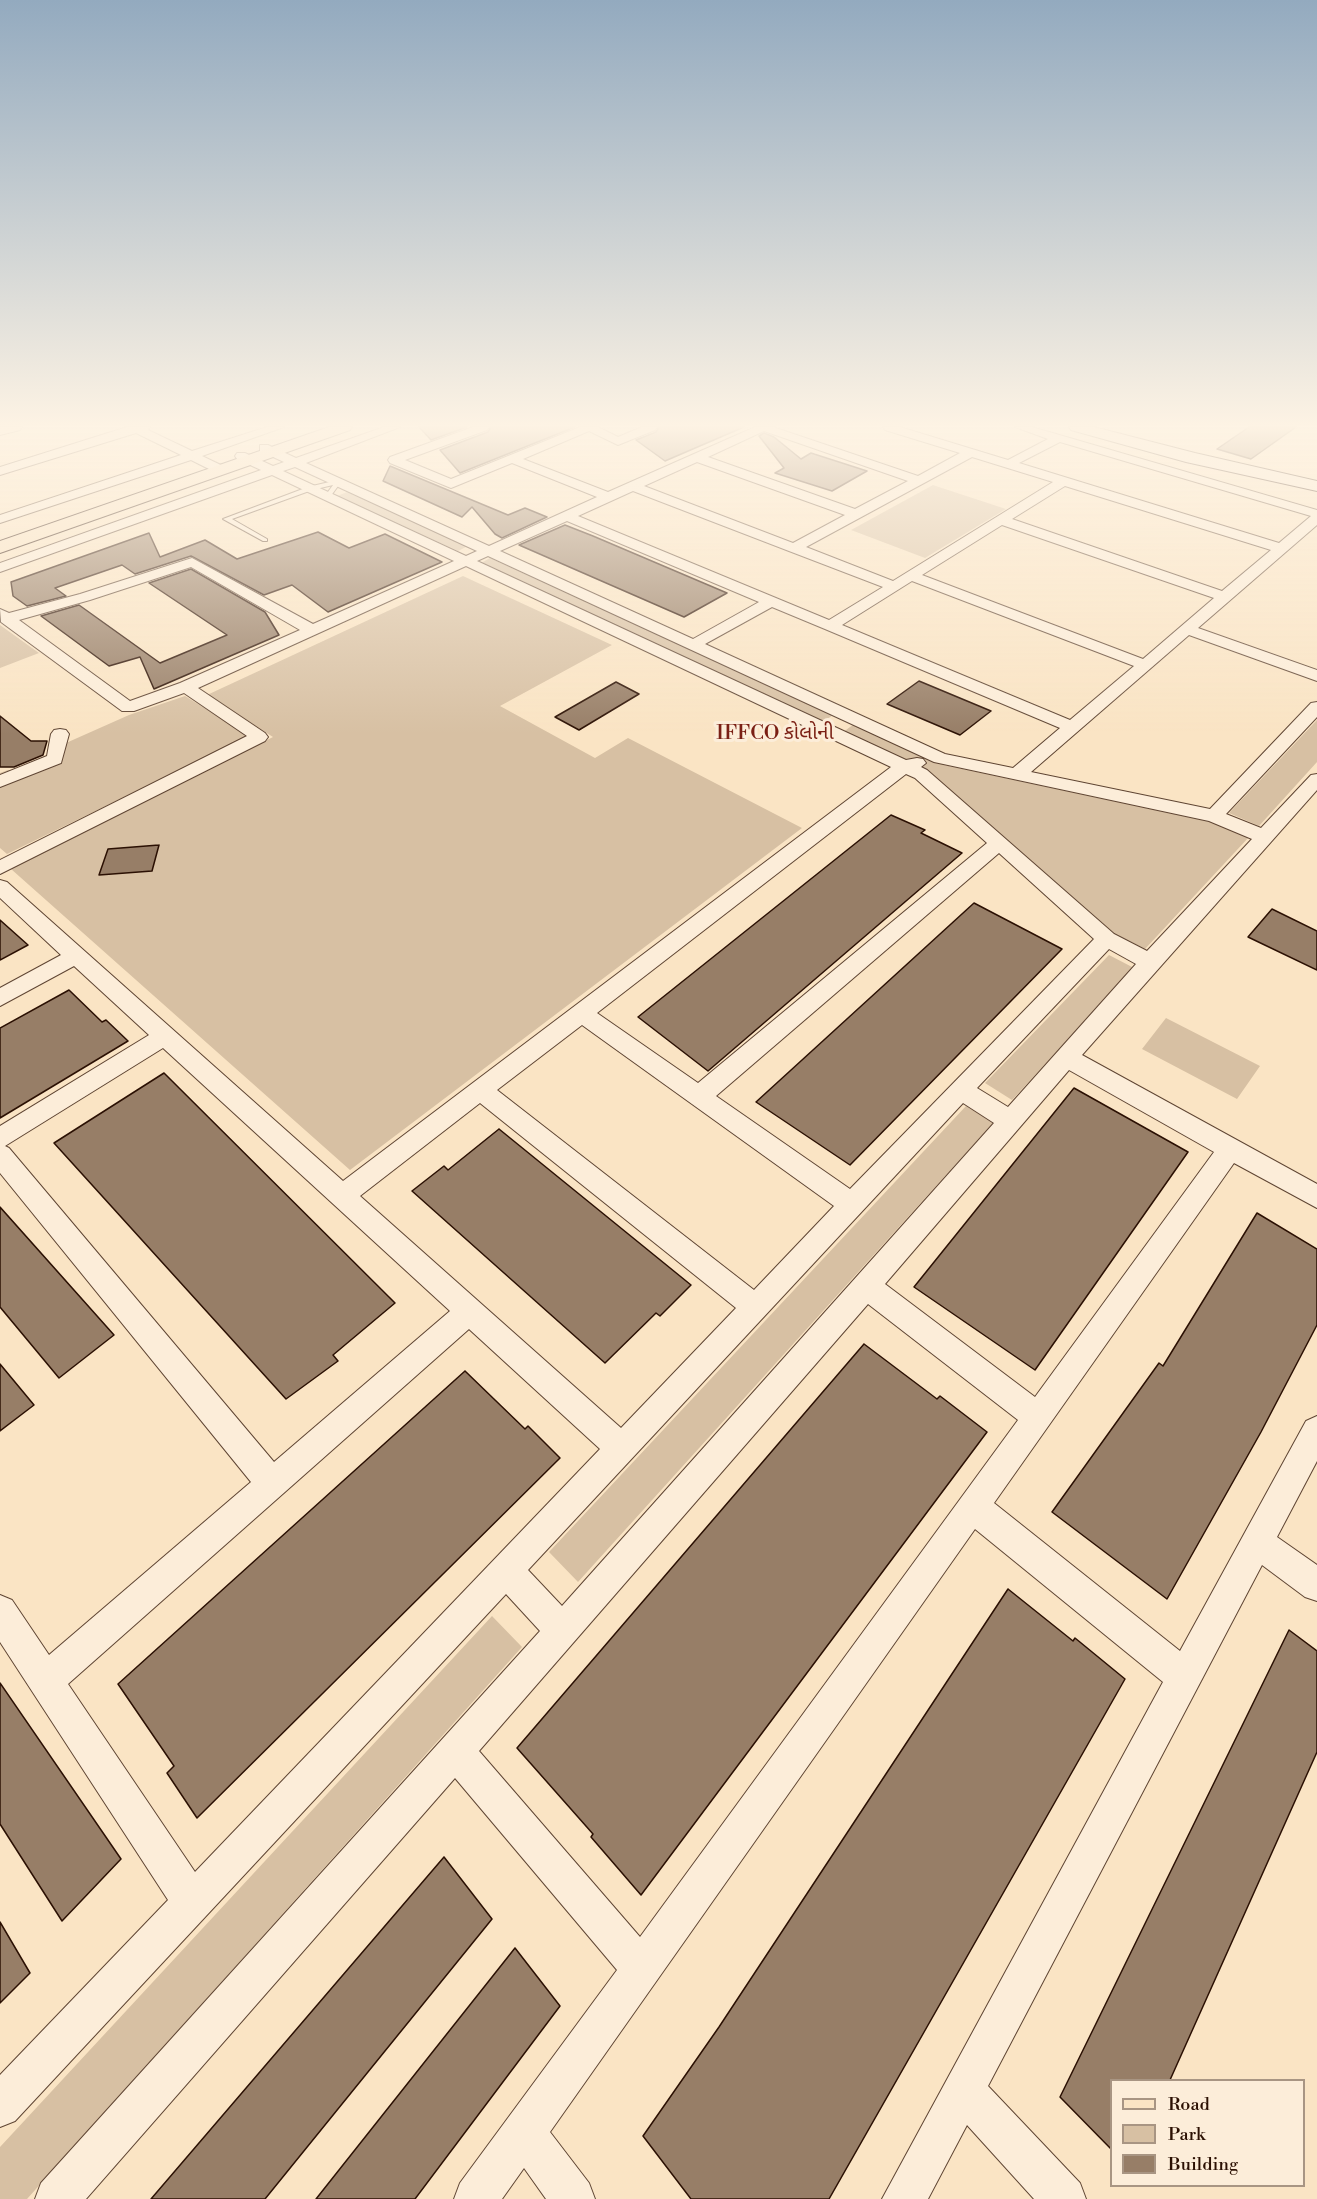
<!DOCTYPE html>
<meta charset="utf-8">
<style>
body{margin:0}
#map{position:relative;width:1317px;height:2199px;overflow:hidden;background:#fae4c4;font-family:"Libre Bodoni",serif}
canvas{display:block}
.legend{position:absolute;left:1110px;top:2079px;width:195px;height:108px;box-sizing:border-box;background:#fcedd9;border:2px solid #a89583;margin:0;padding:8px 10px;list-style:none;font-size:18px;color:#2b1003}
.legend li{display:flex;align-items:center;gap:12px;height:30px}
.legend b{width:30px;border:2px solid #a89583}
</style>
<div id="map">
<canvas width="1317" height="2199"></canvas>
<ul class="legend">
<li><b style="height:8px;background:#fae4c4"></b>Road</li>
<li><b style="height:16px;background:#d7c0a3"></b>Park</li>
<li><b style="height:16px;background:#977e67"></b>Building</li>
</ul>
</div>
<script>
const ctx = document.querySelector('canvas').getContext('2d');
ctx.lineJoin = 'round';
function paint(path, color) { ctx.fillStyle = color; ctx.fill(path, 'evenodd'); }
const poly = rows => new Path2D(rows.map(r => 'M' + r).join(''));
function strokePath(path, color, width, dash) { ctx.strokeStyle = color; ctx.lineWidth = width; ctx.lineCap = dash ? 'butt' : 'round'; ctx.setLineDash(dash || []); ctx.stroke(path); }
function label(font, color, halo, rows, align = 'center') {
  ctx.font = font + ' "Libre Bodoni","Noto Sans Gujarati",serif'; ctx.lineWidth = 6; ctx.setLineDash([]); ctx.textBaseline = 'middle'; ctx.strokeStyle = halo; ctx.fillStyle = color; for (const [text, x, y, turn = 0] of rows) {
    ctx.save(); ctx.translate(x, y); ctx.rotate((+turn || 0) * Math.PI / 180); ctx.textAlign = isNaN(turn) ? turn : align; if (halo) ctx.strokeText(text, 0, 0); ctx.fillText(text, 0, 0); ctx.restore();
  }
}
paint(poly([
 [933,485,1006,509,925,558,851,530],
 [347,492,468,546,458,551,337,496],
 [490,558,833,715,823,722,481,563],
 [463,576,612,645,500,706,595,758,628,738,802,828,350,1170,11,869,273,737,207,695],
 [0,625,39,653,0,668],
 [185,696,250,736,7,854,0,848,0,773,8,770,40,770,57,747,129,715],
 [1317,720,1317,762,1259,826,1229,813],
 [854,724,944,765,1216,823,1249,837,1145,949,1114,933,932,774,842,733],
 [1109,955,1134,968,1012,1100,985,1083],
 [1166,1018,1260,1066,1237,1099,1142,1049],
 [966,1106,993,1123,578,1582,549,1552],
 [492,1616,522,1647,27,2199,0,2199,0,2147]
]), '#d7c0a3');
const building = poly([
 [419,427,467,427,431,440,419,427],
 [491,427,575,427,460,473,440,450,488,432,491,427],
 [659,427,744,427,665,461,636,440,656,432,659,427],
 [1249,427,1296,427,1251,459,1217,449,1249,427],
 [764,433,774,437,801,459,811,453,867,471,832,491,775,473,784,468,759,436,764,433],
 [390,466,508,515,525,508,547,517,502,538,495,534,472,507,462,517,383,481,390,466],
 [565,525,593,536,727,593,684,617,519,545,565,525],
 [318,532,349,548,385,534,442,562,328,612,292,585,264,595,191,556,135,574,122,565,55,588,66,596,27,606,13,596,11,582,149,533,160,557,205,540,237,559,318,532],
 [191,569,265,612,279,635,154,689,140,657,109,666,41,616,79,605,160,663,227,635,149,583,191,569],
 [919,681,991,711,960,735,887,704,919,681],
 [616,682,639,694,579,730,555,717,616,682],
 [0,716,31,741,47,741,43,755,14,767,0,767,0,716],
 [891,815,925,830,921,833,962,853,708,1071,638,1017,891,815],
 [159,845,152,871,99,875,108,849,159,845],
 [974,903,1062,949,850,1165,756,1102,974,903],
 [1272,909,1317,931,1317,970,1248,937,1272,909],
 [0,920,28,945,0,960,0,920],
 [69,990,102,1022,106,1020,128,1041,0,1118,0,1028,69,990],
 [164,1073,395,1303,333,1355,338,1361,286,1399,54,1143,164,1073],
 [1074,1088,1188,1152,1035,1370,914,1287,1074,1088],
 [499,1129,691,1285,660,1316,656,1313,605,1363,412,1191,444,1166,448,1170,499,1129],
 [0,1207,114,1335,59,1378,0,1307,0,1207],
 [1257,1213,1317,1249,1317,1325,1261,1432,1167,1599,1052,1512,1159,1363,1163,1366,1257,1213],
 [864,1344,937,1399,940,1396,987,1432,641,1895,591,1837,593,1834,517,1748,864,1344],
 [0,1364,34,1405,0,1431,0,1364],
 [465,1371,525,1429,528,1426,560,1458,197,1818,167,1773,174,1766,118,1684,465,1371],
 [1008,1589,1073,1641,1075,1638,1125,1679,829,2199,691,2199,643,2136,719,2027,1008,1589],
 [1289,1630,1317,1651,1317,1752,1170,2080,1112,2080,1112,2150,1060,2097,1289,1630],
 [0,1683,121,1859,62,1921,0,1824,0,1683],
 [444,1857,492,1919,265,2199,151,2199,444,1857],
 [0,1922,30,1973,0,2003,0,1922],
 [515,1948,560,2006,415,2199,316,2199,515,1948]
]);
paint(building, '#977e67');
strokePath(building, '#2b1003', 1.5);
const lane = poly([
 [338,480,341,482,330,497,325,496,333,485,312,490,232,519,267,539,267,541,263,541,223,519,308,487,338,480]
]);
const street = poly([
 [0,427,22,427,20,430,0,435,0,427],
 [127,427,150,427,148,430,192,451,267,427,284,427,202,456,225,467,227,470,225,473,217,473,191,460,0,523,0,515,181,455,136,433,0,475,0,467,127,427],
 [384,427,400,427,306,463,489,546,597,497,512,463,451,488,390,463,388,460,390,457,473,427,489,427,487,430,405,460,451,479,580,427,598,427,618,437,642,427,657,427,655,430,618,445,589,431,523,459,608,492,755,427,773,427,918,476,960,453,885,430,883,427,900,427,1008,460,1048,439,1015,427,1032,427,1317,510,1317,525,1198,628,1317,670,1317,681,1189,635,1031,772,1210,809,1311,703,1317,702,1317,717,1226,814,1261,828,1311,775,1317,774,1317,790,1082,1055,1317,1184,1317,1208,1234,1163,994,1503,1180,1651,1306,1421,1317,1416,1317,1461,1277,1537,1317,1565,1317,1601,1305,1597,1262,1565,988,2086,1080,2183,1086,2199,1034,2199,967,2125,928,2199,882,2199,1163,1682,975,1529,550,2132,589,2183,595,2199,546,2199,524,2168,502,2199,454,2199,460,2183,617,1970,455,1778,86,2199,35,2199,41,2183,540,1631,506,1594,15,2121,0,2127,0,2075,168,1900,0,1642,0,1595,12,1600,49,1655,251,1482,0,1173,0,1126,149,1035,74,966,0,1006,0,988,61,955,0,898,0,880,7,882,343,1181,891,767,466,566,198,688,265,733,268,737,265,741,0,874,0,860,247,736,184,693,134,711,122,711,1,622,0,609,9,613,80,594,192,558,313,624,454,561,272,475,0,572,0,563,261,470,237,459,235,456,237,453,245,453,273,466,284,462,260,451,260,445,268,445,296,458,384,427],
 [764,431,908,481,855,509,708,457,764,431],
 [1060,442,1311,516,1279,543,1019,463,1060,442],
 [972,457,1053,482,893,581,806,547,972,457],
 [697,462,845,515,793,543,644,486,697,462],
 [295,467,477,551,466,556,283,471,295,467],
 [1065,486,1271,550,1222,591,1012,519,1065,486],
 [633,491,789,551,883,587,829,620,578,516,633,491],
 [567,521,759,602,693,639,500,551,567,521],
 [1002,525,1214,598,1143,659,922,575,1002,525],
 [488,556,934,762,1209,821,1252,839,1147,951,1114,934,927,770,921,767,926,763,923,759,917,758,906,760,477,561,488,556],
 [191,567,300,630,180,683,130,701,19,620,90,600,191,567],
 [912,581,1134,666,1070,720,842,625,912,581],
 [772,607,825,629,1060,728,1013,768,945,754,705,644,772,607],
 [906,774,915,778,987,843,698,1083,597,1013,906,774],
 [999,853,1094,939,850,1189,716,1096,999,853],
 [1109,949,1136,964,1008,1107,977,1088,1109,949],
 [582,1025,834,1206,754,1290,497,1090,582,1025],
 [163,1048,450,1311,274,1462,9,1148,5,1146,163,1048],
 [1069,1070,1214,1152,1035,1397,885,1284,1069,1070],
 [480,1103,736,1308,621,1428,360,1196,480,1103],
 [963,1103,994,1123,562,1606,528,1570,963,1103],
 [868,1304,1018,1420,640,1937,479,1751,868,1304],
 [469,1329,600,1449,195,1872,68,1684,469,1329],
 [60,729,66,730,69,734,61,763,0,787,0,775,47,756,51,734,54,730,60,729]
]);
const secondary = poly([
 [1069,427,1094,427,1195,453,1317,481,1317,491,1186,462,1071,430,1069,427]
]);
const primary = poly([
 [329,427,352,427,350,430,0,553,0,541,329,427]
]);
strokePath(lane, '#5f4533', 2);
strokePath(street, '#5f4533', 2);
strokePath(secondary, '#2b1003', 2);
strokePath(primary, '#2b1003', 2);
paint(lane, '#fcedd9');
paint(street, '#fcedd9');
paint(secondary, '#fcedd9');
paint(primary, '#fae4c4');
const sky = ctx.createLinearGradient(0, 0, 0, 734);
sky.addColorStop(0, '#93aabf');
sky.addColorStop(0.58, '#fdf3e4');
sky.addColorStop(1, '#fdf3e400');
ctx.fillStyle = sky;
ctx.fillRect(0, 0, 1317, 734);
label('20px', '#7a1f14', '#fcedd9', [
 ["IFFCO કોલોની",775,734]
]);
</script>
